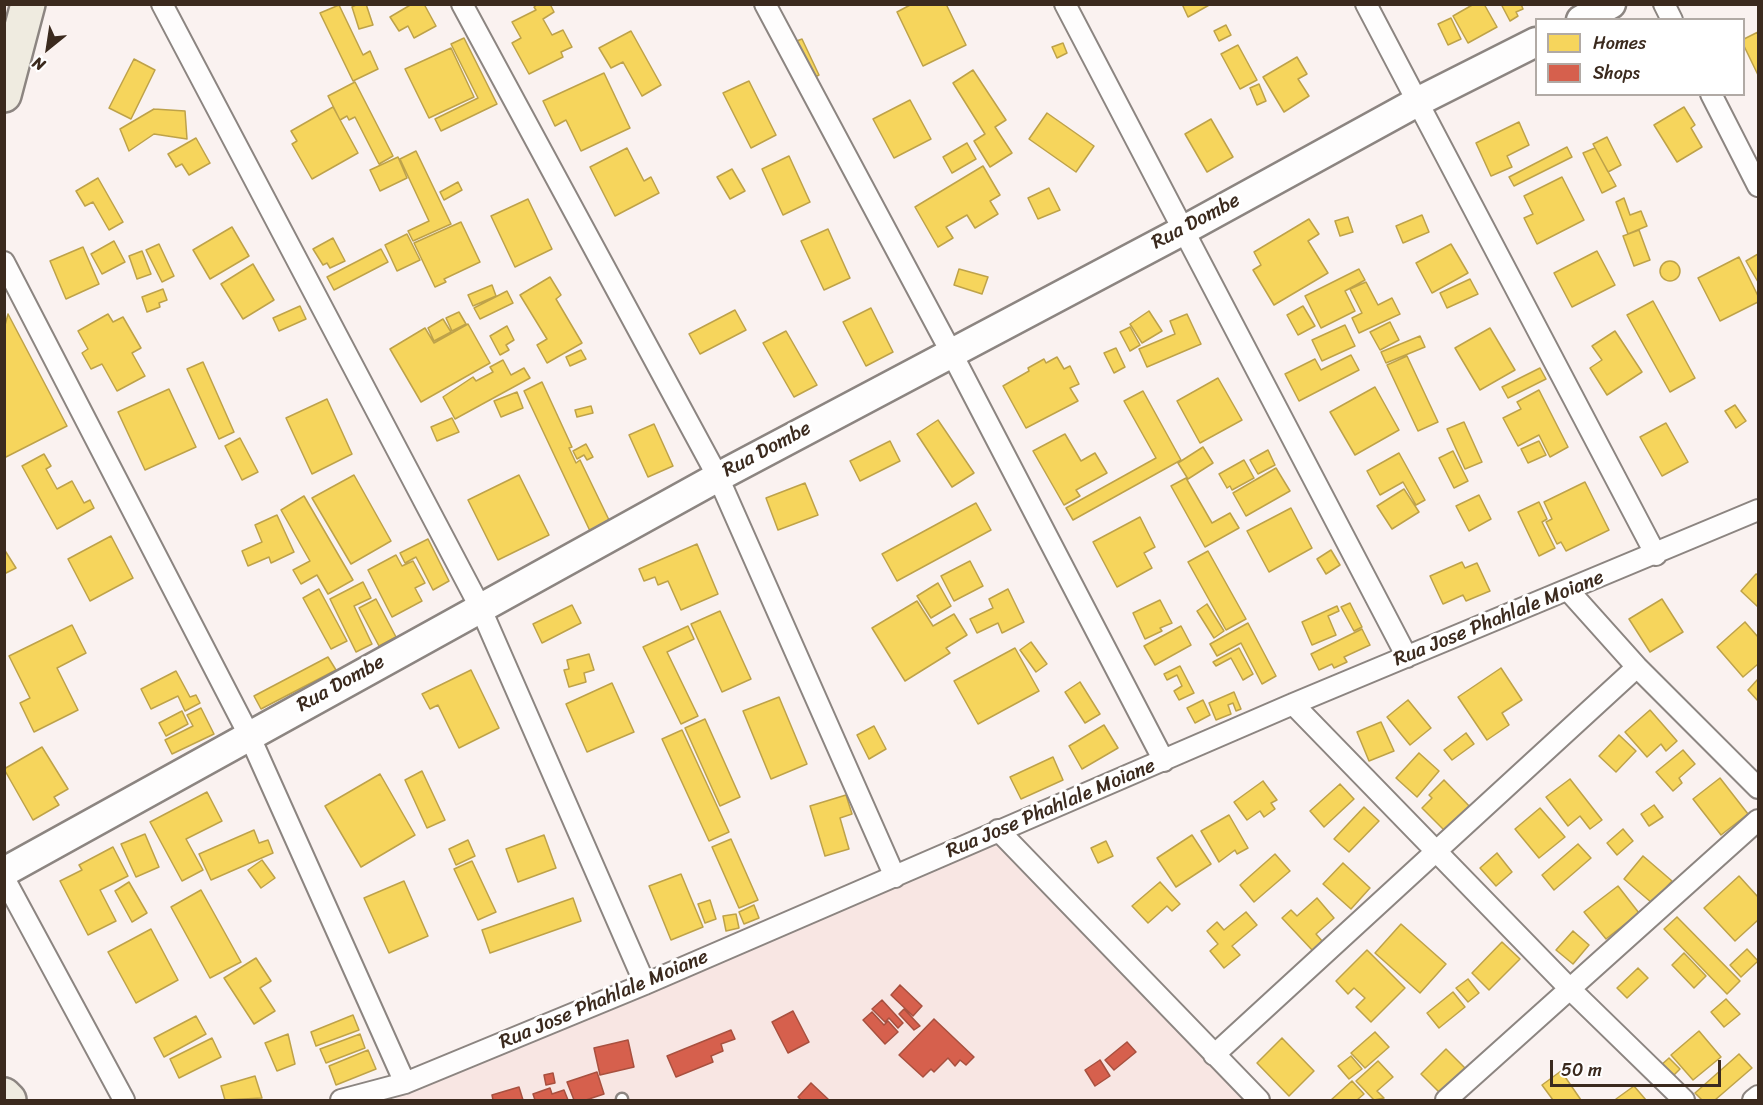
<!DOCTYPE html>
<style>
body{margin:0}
#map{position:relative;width:1763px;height:1105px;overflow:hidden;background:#faf2f0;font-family:Sriracha,sans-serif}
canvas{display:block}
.frame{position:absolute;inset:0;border:6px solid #3b2a1e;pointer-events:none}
.legend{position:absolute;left:1535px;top:18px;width:210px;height:78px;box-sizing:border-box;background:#fff;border:2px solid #b1aaa5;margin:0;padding:8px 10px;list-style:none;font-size:18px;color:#3b2a1e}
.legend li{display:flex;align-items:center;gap:12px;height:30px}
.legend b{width:30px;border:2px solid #b1aaa5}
.north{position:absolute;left:18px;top:18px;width:60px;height:60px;-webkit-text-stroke:4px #fff;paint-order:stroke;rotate:210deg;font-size:16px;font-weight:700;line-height:24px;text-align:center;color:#3b2a1e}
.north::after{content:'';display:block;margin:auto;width:21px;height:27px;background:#3b2a1e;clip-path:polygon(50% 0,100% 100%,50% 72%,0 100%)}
.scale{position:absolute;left:1550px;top:1060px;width:171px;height:27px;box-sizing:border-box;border:3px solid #3b2a1e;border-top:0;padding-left:8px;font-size:18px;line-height:21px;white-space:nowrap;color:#3b2a1e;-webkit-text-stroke:4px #fff;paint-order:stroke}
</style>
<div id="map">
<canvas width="1763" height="1105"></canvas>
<div class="frame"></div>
<ul class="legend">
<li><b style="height:16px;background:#f6d55c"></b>Homes</li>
<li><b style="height:16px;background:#d6604d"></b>Shops</li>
</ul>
<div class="north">N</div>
<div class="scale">50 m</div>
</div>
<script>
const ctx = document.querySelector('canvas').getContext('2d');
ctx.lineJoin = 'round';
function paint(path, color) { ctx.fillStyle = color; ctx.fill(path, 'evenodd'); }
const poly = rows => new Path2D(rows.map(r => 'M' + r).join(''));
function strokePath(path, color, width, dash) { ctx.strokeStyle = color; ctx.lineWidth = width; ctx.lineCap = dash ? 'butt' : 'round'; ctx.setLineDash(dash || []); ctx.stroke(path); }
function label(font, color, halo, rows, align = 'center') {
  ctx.font = font + ' Sriracha,sans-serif'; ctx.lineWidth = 6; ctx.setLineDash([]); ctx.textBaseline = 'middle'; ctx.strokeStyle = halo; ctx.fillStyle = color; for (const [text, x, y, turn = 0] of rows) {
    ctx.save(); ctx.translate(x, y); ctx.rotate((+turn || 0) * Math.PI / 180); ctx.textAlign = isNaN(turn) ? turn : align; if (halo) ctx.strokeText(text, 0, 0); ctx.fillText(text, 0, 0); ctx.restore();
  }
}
paint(poly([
 [999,836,1261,1100,393,1100,404,1094]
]), '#f8e6e3');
const homes = poly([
 [358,4,366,4,373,25,359,29,352,7,358,4],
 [412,4,424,4,436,26,414,38,408,26,399,31,390,17,412,4],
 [538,4,550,4,554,12,543,19,552,35,563,30,572,47,561,52,563,57,529,74,512,43,521,38,512,22,536,10,534,7,538,4],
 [912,4,946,4,966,45,923,66,897,12,912,4],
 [1182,4,1211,4,1188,17,1182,4],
 [1474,4,1484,4,1497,27,1468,43,1453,16,1474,4],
 [1501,4,1521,4,1523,9,1516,12,1518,16,1510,21,1501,4],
 [339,5,363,55,370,51,378,69,353,81,320,13,339,5],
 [1451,18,1461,39,1448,45,1438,24,1451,18],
 [1226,25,1231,35,1219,41,1214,31,1226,25],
 [631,31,661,85,642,96,623,62,611,68,599,48,631,31],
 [1758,32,1758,75,1744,46,1744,39,1758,32],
 [464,38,497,104,441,131,435,119,478,98,451,44,464,38],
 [802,39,819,75,811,79,794,42,802,39],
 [1063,43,1067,53,1057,58,1052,47,1063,43],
 [1238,45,1257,80,1240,89,1221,54,1238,45],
 [451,48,474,97,429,118,405,69,451,48],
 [1297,57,1307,74,1298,79,1309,96,1284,112,1263,77,1297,57],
 [134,59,155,70,131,119,109,108,134,59],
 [973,70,1006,120,995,127,1012,153,990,167,974,141,985,134,953,83,973,70],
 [604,73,630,128,581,151,566,120,555,126,543,101,604,73],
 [749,81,776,135,751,148,723,93,749,81],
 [355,82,393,156,379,164,355,117,349,120,347,116,340,120,328,96,355,82],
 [1259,84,1266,101,1257,105,1250,88,1259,84],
 [910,100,931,139,894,158,873,119,910,100],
 [333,107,358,153,312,179,292,144,297,141,291,131,333,107],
 [1684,107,1695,125,1691,128,1702,147,1677,162,1654,125,1684,107],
 [154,109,185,111,187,139,154,134,129,151,120,129,154,109],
 [1047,113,1094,146,1076,172,1029,139,1047,113],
 [1211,119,1233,157,1207,172,1185,134,1211,119],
 [1519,122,1529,145,1507,156,1512,167,1491,176,1476,143,1519,122],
 [1607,137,1621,165,1608,172,1593,144,1607,137],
 [196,138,210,163,189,175,182,164,176,167,168,154,196,138],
 [967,143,976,159,952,173,943,157,967,143],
 [1567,147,1572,157,1514,186,1509,177,1567,147],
 [627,148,644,181,651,177,659,193,615,216,590,167,627,148],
 [1595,148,1616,186,1602,193,1583,153,1595,148],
 [416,151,451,224,413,241,408,231,429,221,400,159,416,151],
 [789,156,810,202,783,215,762,169,789,156],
 [398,157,407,178,380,191,370,170,398,157],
 [983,166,1000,195,990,201,998,214,975,228,967,215,946,227,953,238,938,247,915,207,983,166],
 [732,169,745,191,730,199,717,177,732,169],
 [1562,177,1584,220,1537,244,1524,218,1533,214,1524,196,1562,177],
 [98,178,123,222,109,230,93,202,85,206,76,191,98,178],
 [458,182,462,190,444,200,440,192,458,182],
 [1049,188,1060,210,1038,219,1028,198,1049,188],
 [1624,198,1630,215,1641,211,1647,226,1628,234,1616,202,1624,198],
 [528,199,552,249,515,267,491,216,528,199],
 [1422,215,1429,232,1403,243,1396,226,1422,215],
 [1348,217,1353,232,1340,236,1335,221,1348,217],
 [1309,219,1319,234,1308,241,1328,273,1274,305,1253,270,1261,265,1254,252,1309,219],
 [461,222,480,262,444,279,446,282,435,287,414,243,461,222],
 [232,227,249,256,210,279,193,250,232,227],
 [828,229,850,278,824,290,801,241,828,229],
 [1639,230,1650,260,1634,266,1623,236,1639,230],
 [407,234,420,260,397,271,385,245,407,234],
 [333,238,345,261,330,268,327,263,323,265,313,249,333,238],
 [114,241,125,262,102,274,91,254,114,241],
 [159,244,174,276,162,282,146,250,159,244],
 [1451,244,1468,273,1432,293,1416,263,1451,244],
 [83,247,99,284,66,299,50,261,83,247],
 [381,249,388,262,334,290,327,277,381,249],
 [142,251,151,274,137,279,129,256,142,251],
 [1597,251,1615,285,1572,307,1554,273,1597,251],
 [1758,254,1758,282,1746,261,1758,254],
 [1739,257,1758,296,1758,302,1720,321,1698,278,1739,257],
 '1660 271a10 10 0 1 1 20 0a10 10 0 1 1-20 0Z',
 [253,264,274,300,243,319,221,284,253,264],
 [959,269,988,277,982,294,954,285,959,269],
 [1359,269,1365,280,1345,291,1355,311,1321,328,1305,296,1359,269],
 [550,277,561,295,556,299,582,343,547,363,537,345,547,339,520,295,550,277],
 [1470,279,1478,294,1447,308,1440,293,1470,279],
 [1366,282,1378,305,1392,298,1400,314,1359,333,1352,318,1362,313,1350,289,1366,282],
 [492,285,496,296,473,306,468,295,492,285],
 [163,289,167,300,159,303,160,307,147,312,142,297,163,289],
 [507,291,513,303,480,319,474,308,507,291],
 [1653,301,1695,378,1670,392,1627,315,1653,301],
 [300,306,306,319,279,331,273,318,300,306],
 [1303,306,1315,326,1298,335,1287,315,1303,306],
 [871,308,893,352,866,366,843,322,871,308],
 [735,310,746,330,700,354,689,334,735,310],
 [1149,311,1162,331,1142,343,1130,324,1149,311],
 [459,312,466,324,452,331,446,318,459,312],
 [8,314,67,426,4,458,4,329,8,314],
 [108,314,113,322,123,317,141,348,132,353,145,376,117,391,102,364,91,369,82,353,88,349,78,331,108,314],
 [1187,314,1201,344,1147,367,1139,349,1175,334,1170,321,1187,314],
 [443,319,451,332,434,341,428,328,443,319],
 [1390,322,1399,340,1380,350,1370,332,1390,322],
 [468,324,490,363,421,402,390,349,425,328,434,343,468,324],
 [1345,325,1355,346,1322,361,1312,340,1345,325],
 [507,326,514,340,506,345,509,350,500,355,490,336,507,326],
 [1130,327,1140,345,1130,351,1120,332,1130,327],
 [1490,328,1515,370,1480,390,1455,348,1490,328],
 [786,331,817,385,794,397,763,343,786,331],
 [1615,331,1642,372,1607,395,1590,368,1602,360,1592,346,1615,331],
 [1420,336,1425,347,1386,363,1381,352,1420,336],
 [1116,348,1125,367,1114,373,1104,353,1116,348],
 [581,350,586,359,570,366,566,357,581,350],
 [1351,355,1359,370,1299,401,1285,374,1315,359,1321,370,1351,355],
 [1407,356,1438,422,1418,431,1387,365,1407,356],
 [1057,357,1064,369,1070,366,1079,384,1070,388,1078,401,1026,428,1003,386,1029,371,1028,368,1044,359,1046,363,1057,357],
 [503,360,511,375,524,368,530,378,455,419,443,397,473,377,476,381,493,372,490,367,503,360],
 [203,362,234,432,219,439,187,369,203,362],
 [1540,368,1546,379,1508,398,1502,387,1540,368],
 [1218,378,1242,420,1200,443,1177,401,1218,378],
 [542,382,572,447,569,448,576,463,580,460,610,522,590,531,524,391,542,382],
 [1375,387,1399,430,1355,455,1330,412,1375,387],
 [169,389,196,447,145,470,118,412,169,389],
 [1539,390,1568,447,1550,457,1539,435,1518,446,1503,418,1521,409,1517,402,1539,390],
 [1143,391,1181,460,1073,520,1066,508,1156,458,1124,401,1143,391],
 [517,392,523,408,501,417,494,401,517,392],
 [327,399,352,454,312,474,286,418,327,399],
 [1735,405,1746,421,1736,428,1725,411,1735,405],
 [591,406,593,413,577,417,575,410,591,406],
 [452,418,459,432,437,441,431,427,452,418],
 [938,420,974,473,952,487,917,434,938,420],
 [1464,422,1482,462,1465,469,1447,429,1464,422],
 [1666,423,1688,462,1662,476,1640,437,1666,423],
 [654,424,673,466,648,477,629,435,654,424],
 [1065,434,1081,461,1095,453,1107,473,1076,490,1080,496,1064,505,1033,451,1065,434],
 [240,438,258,472,242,480,225,446,240,438],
 [890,441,900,461,860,481,850,461,890,441],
 [1539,441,1546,455,1528,463,1521,449,1539,441],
 [586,444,593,457,587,460,584,455,577,459,573,451,586,444],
 [1203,447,1213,463,1188,479,1178,463,1203,447],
 [1268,450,1275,465,1258,474,1250,460,1268,450],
 [1453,451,1468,481,1454,488,1439,458,1453,451],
 [1399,453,1425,500,1416,505,1403,482,1380,495,1367,471,1399,453],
 [44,454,51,466,46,469,57,489,72,481,84,503,90,500,94,508,57,529,22,466,44,454],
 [1244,460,1254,478,1232,490,1230,486,1227,488,1219,474,1244,460],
 [1276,468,1290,491,1246,516,1233,493,1276,468],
 [354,475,391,541,351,564,312,498,354,475],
 [519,475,549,535,498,560,468,500,519,475],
 [1186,478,1212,523,1230,513,1239,528,1205,547,1171,486,1186,478],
 [1585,482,1609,530,1566,551,1561,542,1557,544,1546,522,1552,519,1544,502,1585,482],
 [805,483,818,515,778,530,766,498,805,483],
 [1404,489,1419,512,1392,529,1377,506,1404,489],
 [1479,495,1491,519,1469,531,1456,506,1479,495],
 [304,496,353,580,328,594,317,575,301,584,293,570,310,561,281,510,304,496],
 [1539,502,1547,519,1542,522,1555,548,1539,556,1518,512,1539,502],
 [976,503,991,530,897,581,882,554,976,503],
 [1291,508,1312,548,1269,572,1247,531,1291,508],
 [277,515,294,552,271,563,269,557,248,566,242,551,262,542,255,525,277,515],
 [1140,517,1155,547,1144,553,1152,568,1117,587,1093,542,1140,517],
 [111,536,133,578,90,601,68,559,111,536],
 [428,539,449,581,433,590,416,557,405,563,400,553,428,539],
 [697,544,718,594,681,610,668,581,658,585,655,577,644,581,639,569,697,544],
 [4,549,16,568,4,574,4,549],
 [1331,550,1340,565,1326,574,1317,559,1331,550],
 [1208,551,1246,619,1226,630,1188,562,1208,551],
 [396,555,402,566,413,561,425,583,415,588,422,601,392,617,368,570,396,555],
 [970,561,983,586,954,601,941,576,970,561],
 [1462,562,1465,568,1477,563,1490,591,1466,601,1463,595,1443,604,1430,576,1462,562],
 [1756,574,1758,575,1758,607,1741,591,1756,574],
 [363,582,371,598,354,606,372,644,356,652,330,599,363,582],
 [938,583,951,606,931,618,917,596,938,583],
 [319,589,347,641,331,649,303,598,319,589],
 [1008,589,1024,622,1002,633,998,623,977,633,970,619,993,608,989,599,1008,589],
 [376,599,396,637,379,646,359,608,376,599],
 [1662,599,1683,632,1650,652,1629,619,1662,599],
 [1160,600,1172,623,1160,628,1162,631,1145,639,1133,613,1160,600],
 [917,601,933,626,954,614,967,635,946,648,950,653,905,681,872,628,917,601],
 [1350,603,1362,627,1354,631,1341,607,1350,603],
 [1207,604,1224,631,1214,638,1197,611,1207,604],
 [572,605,581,623,542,643,533,624,572,605],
 [1337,606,1339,611,1328,616,1336,635,1312,645,1302,622,1337,606],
 [720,611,751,679,722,692,691,624,720,611],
 [1745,622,1758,637,1758,664,1743,677,1717,647,1745,622],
 [1248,623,1276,676,1262,684,1241,643,1217,656,1210,644,1248,623],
 [72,625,86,653,57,668,78,710,34,732,20,703,30,698,9,656,72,625],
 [688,626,694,639,667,652,698,716,681,724,643,647,688,626],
 [1181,626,1191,645,1155,665,1144,646,1181,626],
 [1362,629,1370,645,1344,657,1347,662,1334,668,1332,664,1319,670,1311,654,1362,629],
 [1031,642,1047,664,1036,672,1020,650,1031,642],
 [1015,648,1039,691,978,724,954,681,1015,648],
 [1239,648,1253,674,1243,680,1231,658,1216,666,1213,662,1239,648],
 [589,654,594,670,584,673,586,682,569,687,564,670,569,669,567,660,589,654],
 [328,657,336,670,261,709,254,696,328,657],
 [1180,666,1194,693,1179,700,1174,691,1182,686,1177,675,1167,680,1164,674,1180,666],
 [1501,668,1522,700,1502,713,1509,725,1487,740,1458,697,1501,668],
 [471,670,499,728,459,748,438,705,430,709,422,694,471,670],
 [176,671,190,697,196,695,200,703,185,711,178,696,151,709,141,689,176,671],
 [1758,679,1758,701,1748,690,1758,679],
 [1080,682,1100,714,1085,723,1065,692,1080,682],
 [612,683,634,732,587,752,566,704,612,683],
 [1234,692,1241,709,1236,711,1233,703,1228,705,1231,714,1216,720,1209,703,1234,692],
 [779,697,807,764,771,779,743,711,779,697],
 [1203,700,1210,715,1195,723,1187,708,1203,700],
 [1408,700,1431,728,1410,745,1387,717,1408,700],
 [201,708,214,734,172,754,165,740,193,726,187,715,201,708],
 [1650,710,1677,741,1666,751,1661,744,1647,757,1625,732,1650,710],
 [182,711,188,724,166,736,159,723,182,711],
 [705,719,740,797,720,806,685,728,705,719],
 [1381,722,1394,751,1369,761,1357,732,1381,722],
 [1104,725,1118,748,1082,769,1069,746,1104,725],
 [874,726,886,749,869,759,857,735,874,726],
 [682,730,729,832,709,841,662,739,682,730],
 [1466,733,1474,744,1452,760,1444,750,1466,733],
 [1619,735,1636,751,1616,772,1599,756,1619,735],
 [42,747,68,789,54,797,59,805,33,820,4,769,42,747],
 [1683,750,1695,764,1679,778,1682,783,1673,791,1656,772,1683,750],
 [1419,753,1439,771,1417,797,1396,778,1419,753],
 [1053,757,1063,780,1021,799,1010,777,1053,757],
 [422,771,445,820,427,828,405,780,422,771],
 [380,774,415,835,361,867,325,806,380,774],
 [1720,778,1748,814,1721,835,1693,799,1720,778],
 [1570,779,1602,820,1590,829,1580,816,1568,826,1546,797,1570,779],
 [1444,780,1473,810,1445,831,1422,808,1432,798,1429,795,1444,780],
 [1263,781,1277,800,1271,803,1275,809,1264,817,1260,811,1247,820,1234,802,1263,781],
 [1340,784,1354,799,1324,827,1310,811,1340,784],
 [207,792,222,821,186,839,203,870,182,881,150,822,207,792],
 [846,795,852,814,840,818,849,849,825,856,810,806,846,795],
 [1654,805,1663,817,1649,826,1641,814,1654,805],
 [1364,807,1379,821,1349,852,1334,839,1364,807],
 [1540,808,1565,837,1539,858,1515,829,1540,808],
 [1229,815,1248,848,1237,854,1235,850,1219,862,1201,831,1229,815],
 [1623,829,1633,841,1617,855,1607,843,1623,829],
 [254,830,259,843,268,840,273,853,211,880,199,854,254,830],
 [145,834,159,867,136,877,121,844,145,834],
 [544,835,556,868,518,882,506,849,544,835],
 [1192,835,1211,864,1176,887,1157,858,1192,835],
 [731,839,758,900,739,908,712,847,731,839],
 [468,840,475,856,456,865,449,849,468,840],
 [1106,841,1113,856,1098,863,1091,848,1106,841],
 [1578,844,1591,858,1554,890,1542,875,1578,844],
 [113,847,128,876,100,890,116,921,88,935,60,881,82,870,79,865,113,847],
 [1497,853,1512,872,1496,886,1480,868,1497,853],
 [1275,854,1290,871,1254,902,1240,885,1275,854],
 [1643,856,1672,881,1652,903,1624,879,1643,856],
 [262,860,275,878,261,888,248,870,262,860],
 [472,861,496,912,478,920,454,869,472,861],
 [1343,863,1370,888,1351,909,1323,884,1343,863],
 [681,874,703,927,671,940,649,886,681,874],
 [1739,876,1758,897,1758,920,1735,941,1704,908,1739,876],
 [404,881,428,936,389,953,364,898,404,881],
 [129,882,147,913,132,922,115,891,129,882],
 [1160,882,1180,904,1172,911,1167,906,1148,923,1132,906,1160,882],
 [1618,886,1639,913,1606,939,1584,912,1618,886],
 [201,890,241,962,210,978,171,907,201,890],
 [573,898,581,921,490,953,482,930,573,898],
 [1317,898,1334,918,1316,934,1323,942,1313,951,1282,918,1291,910,1297,916,1317,898],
 [710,900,716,919,705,923,698,904,710,900],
 [754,905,759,918,744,924,739,912,754,905],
 [1246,912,1257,925,1232,946,1240,955,1224,968,1210,951,1218,944,1207,931,1217,922,1224,930,1246,912],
 [736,914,739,928,726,931,723,916,736,914],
 [1677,917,1740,981,1727,994,1664,929,1677,917],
 [1401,924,1446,964,1420,993,1375,953,1401,924],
 [151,929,178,980,136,1003,108,952,151,929],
 [1573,931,1589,945,1573,964,1556,950,1573,931],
 [1502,942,1520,959,1489,990,1472,973,1502,942],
 [1747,949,1758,961,1741,977,1730,965,1747,949],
 [1367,950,1405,988,1371,1022,1356,1007,1365,998,1354,988,1348,994,1336,981,1367,950],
 [1684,953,1706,976,1694,988,1672,965,1684,953],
 [256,958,271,981,260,988,275,1011,254,1024,224,978,256,958],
 [1638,968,1648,978,1627,998,1617,988,1638,968],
 [1468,979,1479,993,1468,1002,1456,988,1468,979],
 [1453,992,1465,1007,1439,1028,1427,1013,1453,992],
 [1726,999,1740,1014,1724,1027,1711,1012,1726,999],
 [353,1015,359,1030,316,1046,311,1032,353,1015],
 [196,1016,206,1034,164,1057,154,1038,196,1016],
 [1699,1031,1721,1057,1693,1080,1671,1055,1699,1031],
 [1375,1032,1389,1047,1365,1068,1351,1053,1375,1032],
 [288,1034,295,1064,277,1071,265,1043,288,1034],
 [360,1034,365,1048,326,1063,320,1049,360,1034],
 [212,1038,221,1057,179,1078,170,1059,212,1038],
 [1282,1038,1314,1071,1289,1096,1257,1063,1282,1038],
 [1446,1049,1467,1070,1442,1095,1421,1074,1446,1049],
 [368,1050,376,1069,336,1085,329,1066,368,1050],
 [1739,1054,1752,1068,1715,1100,1702,1100,1695,1093,1739,1054],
 [1351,1056,1362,1069,1349,1079,1338,1066,1351,1056],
 [1669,1058,1680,1069,1672,1077,1660,1066,1669,1058],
 [1378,1061,1393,1077,1377,1091,1384,1098,1374,1100,1356,1081,1378,1061],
 [1561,1071,1581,1100,1553,1100,1542,1085,1561,1071],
 [255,1076,262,1098,225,1100,221,1086,255,1076],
 [1352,1081,1364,1094,1357,1100,1331,1100,1352,1081],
 [1634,1086,1646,1100,1617,1100,1616,1099,1634,1086]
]);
paint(homes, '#f6d55c');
strokePath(homes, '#bea249', 1.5);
const shops = poly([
 [900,985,922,1006,913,1016,891,995,900,985],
 [882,1000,903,1023,898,1028,889,1018,885,1022,872,1009,882,1000],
 [904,1009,920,1026,914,1030,899,1014,904,1009],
 [793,1011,809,1042,788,1053,772,1022,793,1011],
 [872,1012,884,1025,888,1021,898,1032,885,1044,863,1020,872,1012],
 [934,1019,974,1057,966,1065,960,1060,955,1066,948,1058,934,1072,931,1069,923,1077,899,1055,934,1019],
 [731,1030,735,1039,721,1044,723,1051,711,1056,713,1062,676,1077,667,1056,731,1030],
 [628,1040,634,1067,600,1075,594,1048,628,1040],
 [1127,1042,1136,1052,1114,1070,1105,1060,1127,1042],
 [1100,1060,1110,1076,1095,1086,1085,1070,1100,1060],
 [597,1072,604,1094,586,1100,574,1100,567,1082,597,1072],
 [553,1073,555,1083,546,1085,544,1075,553,1073],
 [811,1083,829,1100,801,1100,798,1097,811,1083],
 [519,1087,523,1100,493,1100,492,1095,519,1087],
 [550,1088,552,1094,564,1090,568,1100,535,1100,533,1094,550,1088]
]);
paint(shops, '#d6604d');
strokePath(shops, '#a8503f', 1.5);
const lane = poly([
 [622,1100,622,1099]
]);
const street = poly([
 [162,4,480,607,645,984],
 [462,4,718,477,895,877],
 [765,4,951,352,1164,761],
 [1065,4,1407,657],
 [1366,4,1656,555],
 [1664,4,1672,20],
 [1711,94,1758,186],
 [4,262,249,735,405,1083],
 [1568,590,1637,667,1758,788],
 [1293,704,1571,990,1684,1100],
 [998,830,1259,1100],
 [4,878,124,1100],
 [1214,1055,1637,667],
 [341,1100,405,1083,645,984,1293,704,1758,510],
 [1446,1100,1758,820],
 [1753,1100,1758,1096]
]);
const secondary = poly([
 [1581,20,1611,4],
 [4,872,718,477,1184,230,1419,101,1536,42]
]);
const highway = poly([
 [4,95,28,4],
 [4,1095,9,1100]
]);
strokePath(lane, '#8c8581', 15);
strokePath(street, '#8c8581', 24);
strokePath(secondary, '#8c8581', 33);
strokePath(highway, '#8c8581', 38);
strokePath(lane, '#fefdfd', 10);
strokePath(street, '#fefdfd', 20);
strokePath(secondary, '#fefdfd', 28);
strokePath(highway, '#efebe0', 33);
label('20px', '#3b2a1e', '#fff', [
 ["Rua Dombe",1196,222,-28],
 ["Rua Dombe",767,450,-28],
 ["Rua Jose Phahlale Moiane",1499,619,-22],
 ["Rua Dombe",341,684,-29],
 ["Rua Jose Phahlale Moiane",1051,809,-23],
 ["Rua Jose Phahlale Moiane",604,1000,-23]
]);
</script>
